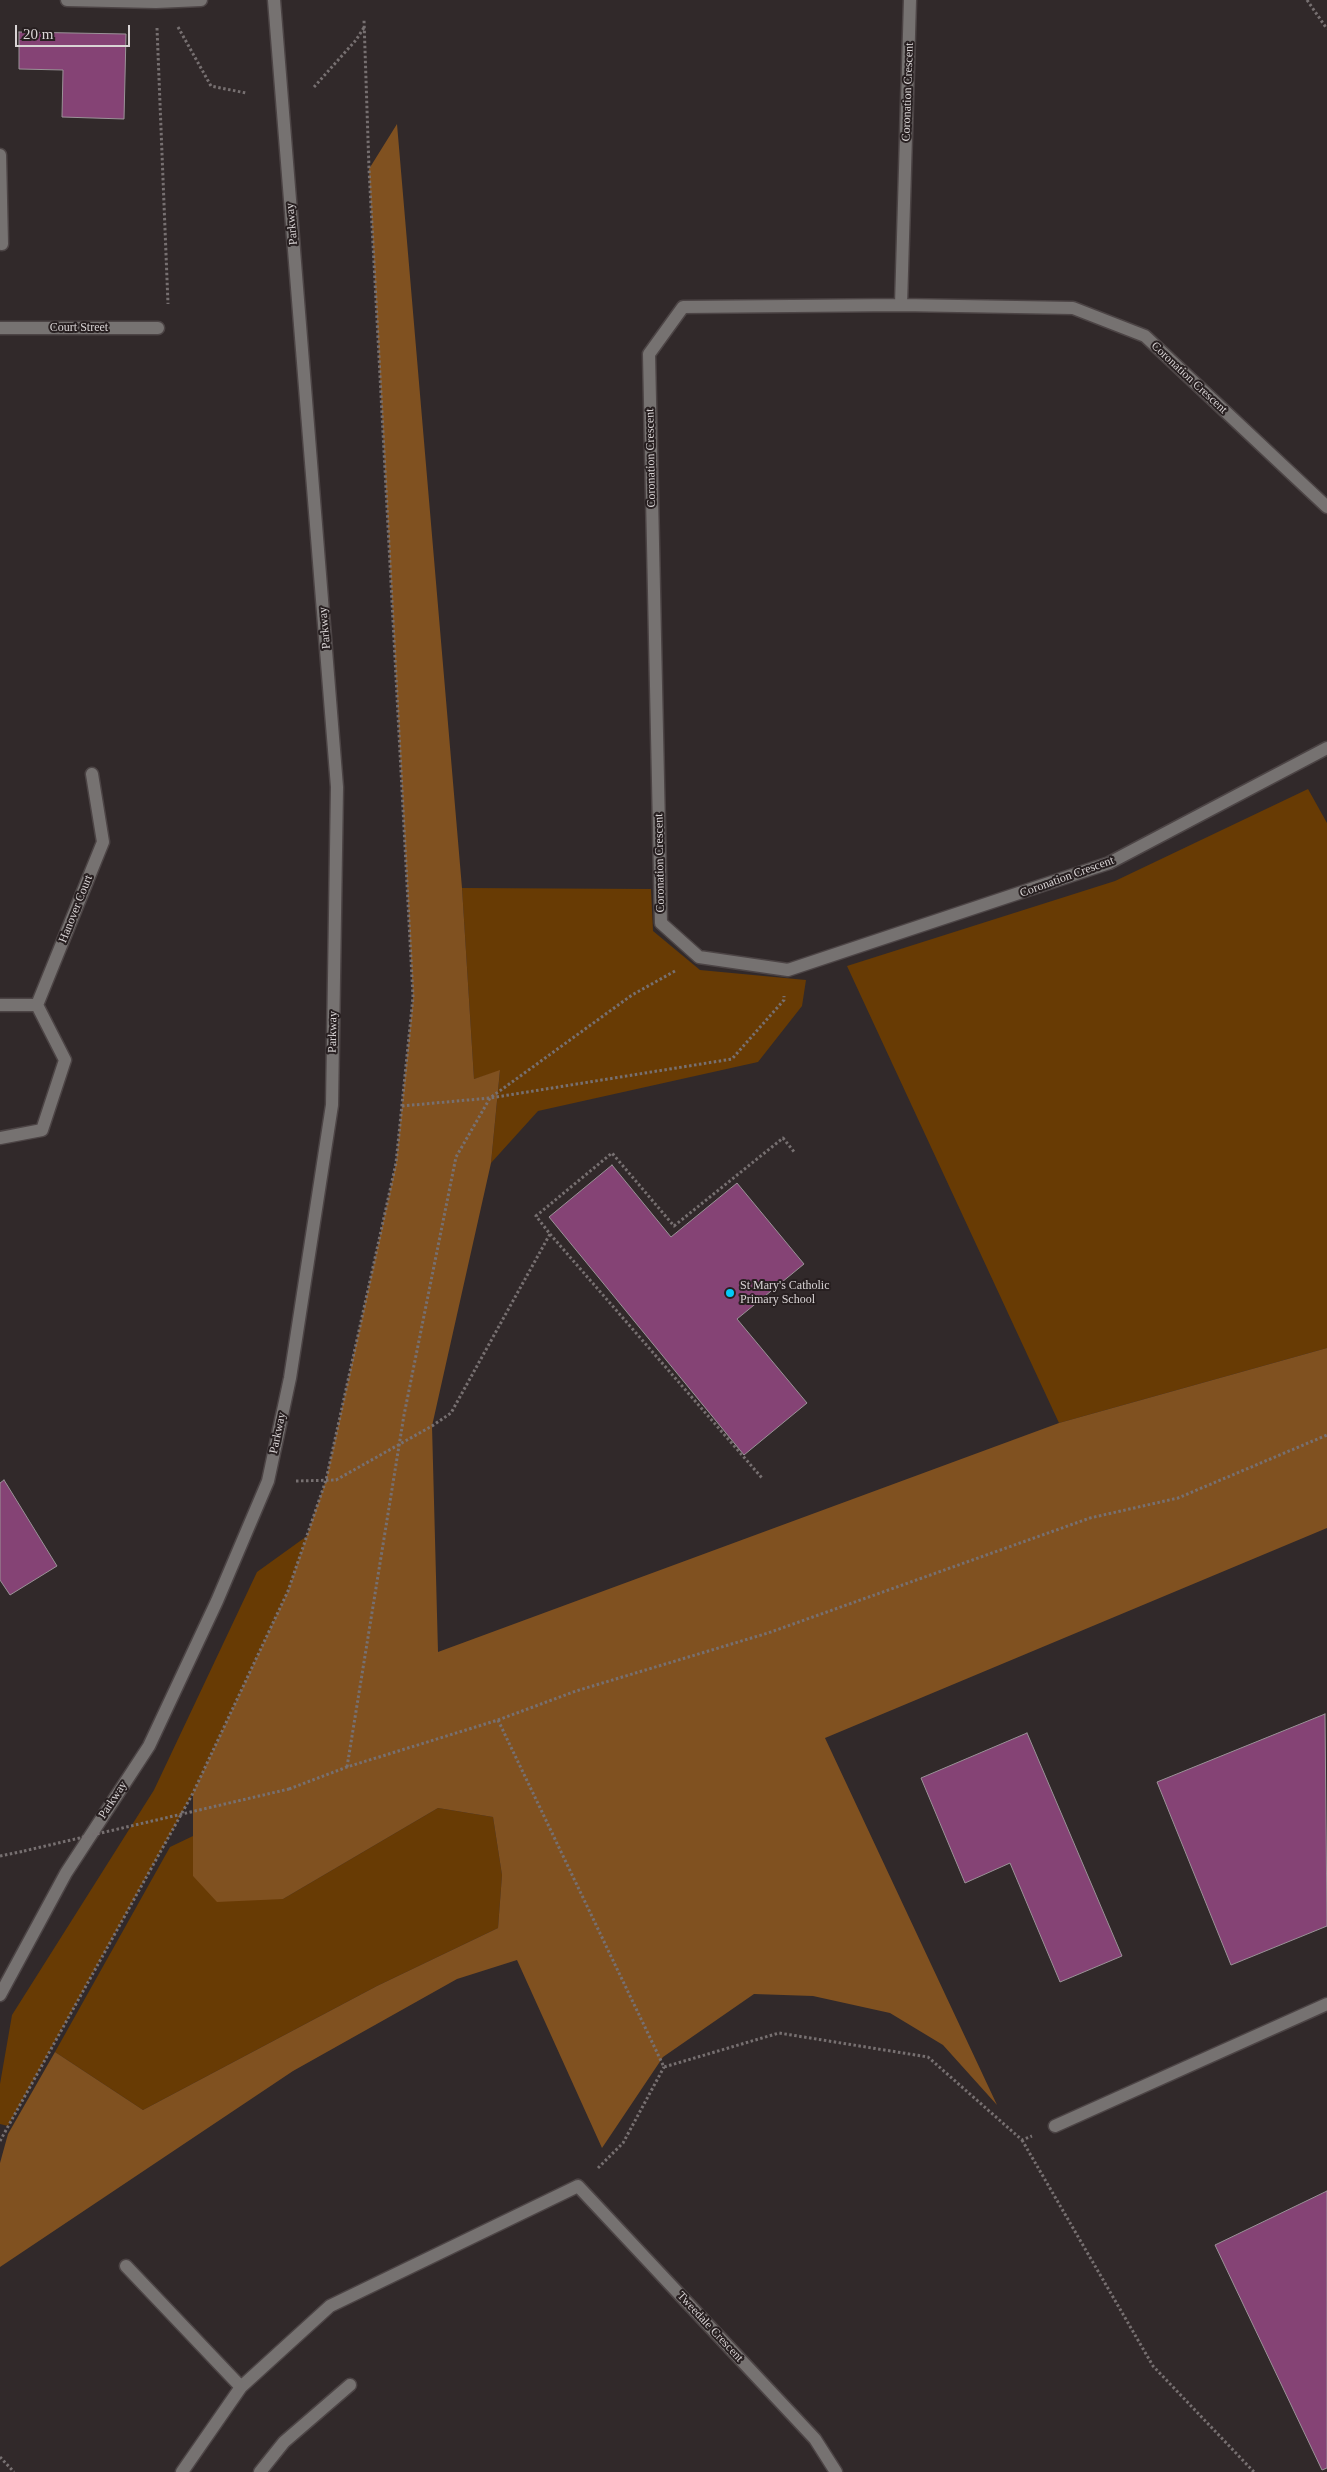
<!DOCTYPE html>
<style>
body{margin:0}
#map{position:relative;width:1327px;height:2472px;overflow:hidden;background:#31292a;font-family:Georgia,serif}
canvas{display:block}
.scale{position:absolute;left:15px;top:25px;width:115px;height:22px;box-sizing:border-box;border:2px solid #d9d4d5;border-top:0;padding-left:6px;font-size:15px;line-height:18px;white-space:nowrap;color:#d9d4d5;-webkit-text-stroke:4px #271f20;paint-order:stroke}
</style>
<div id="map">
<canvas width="1327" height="2472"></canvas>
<div class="scale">20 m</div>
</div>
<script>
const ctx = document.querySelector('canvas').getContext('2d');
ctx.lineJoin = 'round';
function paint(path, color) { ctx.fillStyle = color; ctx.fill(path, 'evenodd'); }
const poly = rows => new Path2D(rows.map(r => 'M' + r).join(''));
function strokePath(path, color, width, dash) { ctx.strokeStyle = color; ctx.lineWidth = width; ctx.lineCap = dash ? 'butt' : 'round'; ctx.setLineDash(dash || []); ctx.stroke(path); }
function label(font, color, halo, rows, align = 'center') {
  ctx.font = font + ' Georgia,serif'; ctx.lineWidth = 4; ctx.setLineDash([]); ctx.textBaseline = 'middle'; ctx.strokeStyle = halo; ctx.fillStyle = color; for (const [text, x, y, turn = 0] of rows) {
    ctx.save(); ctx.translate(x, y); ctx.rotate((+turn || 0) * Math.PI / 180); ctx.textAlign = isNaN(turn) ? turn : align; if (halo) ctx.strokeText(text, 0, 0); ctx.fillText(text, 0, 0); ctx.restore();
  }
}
paint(poly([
 [1308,789,1327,823,1327,1348,1059,1423,847,966,1115,881],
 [462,888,651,889,653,931,700,970,806,980,802,1006,758,1062,538,1111,491,1163,500,1071,474,1079],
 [307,1536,288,1591,193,1793,8,2126,0,2124,0,2084,12,2015,154,1790,257,1572],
 [438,1808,493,1817,502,1875,498,1928,377,1986,143,2110,55,2052,170,1847,193,1836,193,1876,283,1899]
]), '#683b04');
paint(poly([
 [397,124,462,888,474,1079,500,1070,491,1163,432,1426,438,1652,1059,1423,1327,1348,1327,1528,825,1738,997,2105,943,2045,890,2013,813,1996,754,1994,663,2057,602,2148,517,1960,457,1979,293,2071,0,2267,0,2163,8,2134,55,2052,143,2110,377,1986,498,1928,502,1875,493,1817,438,1808,283,1899,217,1902,193,1876,193,1793,288,1591,326,1480,396,1163,413,997,369,169]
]), '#805120');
const building = poly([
 [19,32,126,34,124,119,62,117,63,70,19,69,19,32],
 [612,1165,671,1237,737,1183,804,1264,737,1319,807,1403,744,1455,549,1217,612,1165],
 [4,1480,57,1566,10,1595,0,1580,0,1483,4,1480],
 [1325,1714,1327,1926,1231,1965,1157,1782,1325,1714],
 [1027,1733,1122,1956,1060,1982,1010,1863,965,1883,921,1778,1027,1733],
 [1327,2191,1327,2468,1322,2470,1215,2245,1327,2191]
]);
paint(building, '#854375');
strokePath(building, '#9b9398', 1);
const minor = poly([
 [67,0,156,2,201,0],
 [910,0,901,305,1073,308,1145,336,1327,507],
 [0,155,2,244],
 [901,305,683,307,649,354,661,923,699,957,788,970,1109,863,1327,748],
 [0,328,158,328],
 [0,1005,37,1005,103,842,92,774],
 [0,1138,42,1130,65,1060,37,1005],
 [0,1995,66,1873,149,1746,217,1601,268,1481,290,1378,332,1105,337,787,274,0],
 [1055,2126,1327,2004],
 [126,2266,241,2387],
 [182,2472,241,2387,330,2306,578,2186,815,2439,836,2472],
 [260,2472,284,2442,350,2385]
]);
strokePath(minor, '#4c4445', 15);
strokePath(poly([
 [1307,0,1327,29],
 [178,27,211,86,246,93],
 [157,28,168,304],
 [314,87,356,40,365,26],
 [402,1106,490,1098,732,1059,784,1000,784,996],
 [550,1234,762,1478],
 [296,1481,336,1480,432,1426,451,1413,550,1234,536,1216,612,1153,674,1226,783,1138,795,1153],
 [498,1720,664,2067,779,2033,928,2057,1022,2140,1032,2136],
 [347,1767,404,1415,456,1157,490,1098,632,995,675,971],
 [289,1789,347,1767,498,1720,576,1691,768,1633,1090,1518,1178,1498,1327,1435],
 [0,1856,24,1851],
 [1022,2140,1153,2366,1254,2472],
 [0,2141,193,1793,288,1591,326,1480,396,1163,413,997,369,169,364,20],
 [598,2168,623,2143,664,2067],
 [0,2457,14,2472]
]), '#777071', 3, [2.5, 2.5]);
strokePath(minor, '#767271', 12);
strokePath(poly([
 [24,1851,289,1789]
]), '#777071', 3, [2.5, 2.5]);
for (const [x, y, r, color] of [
 [730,1293,5,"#02cbf9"]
]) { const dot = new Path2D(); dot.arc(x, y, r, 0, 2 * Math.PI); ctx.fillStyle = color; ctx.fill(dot); strokePath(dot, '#271f20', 2); }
label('12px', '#d9d4d5', '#271f20', [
 ["Coronation Crescent",908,92,-88],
 ["Parkway",292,224,-95],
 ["Court Street",79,328],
 ["Coronation Crescent",1189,378,43],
 ["Coronation Crescent",651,458,-91],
 ["Parkway",325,628,-95],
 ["Coronation Crescent",660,863,-91],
 ["Coronation Crescent",1067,877,-20],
 ["Hanover Court",76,909,-68],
 ["Parkway",333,1032,-89],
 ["Parkway",278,1433,-78],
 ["Parkway",113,1800,-57],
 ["Tweedale Crescent",710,2327,47]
]);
label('12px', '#d9d4d5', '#271f20', [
 ["St Mary's Catholic",740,1286],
 ["Primary School",740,1300]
], 'left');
</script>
